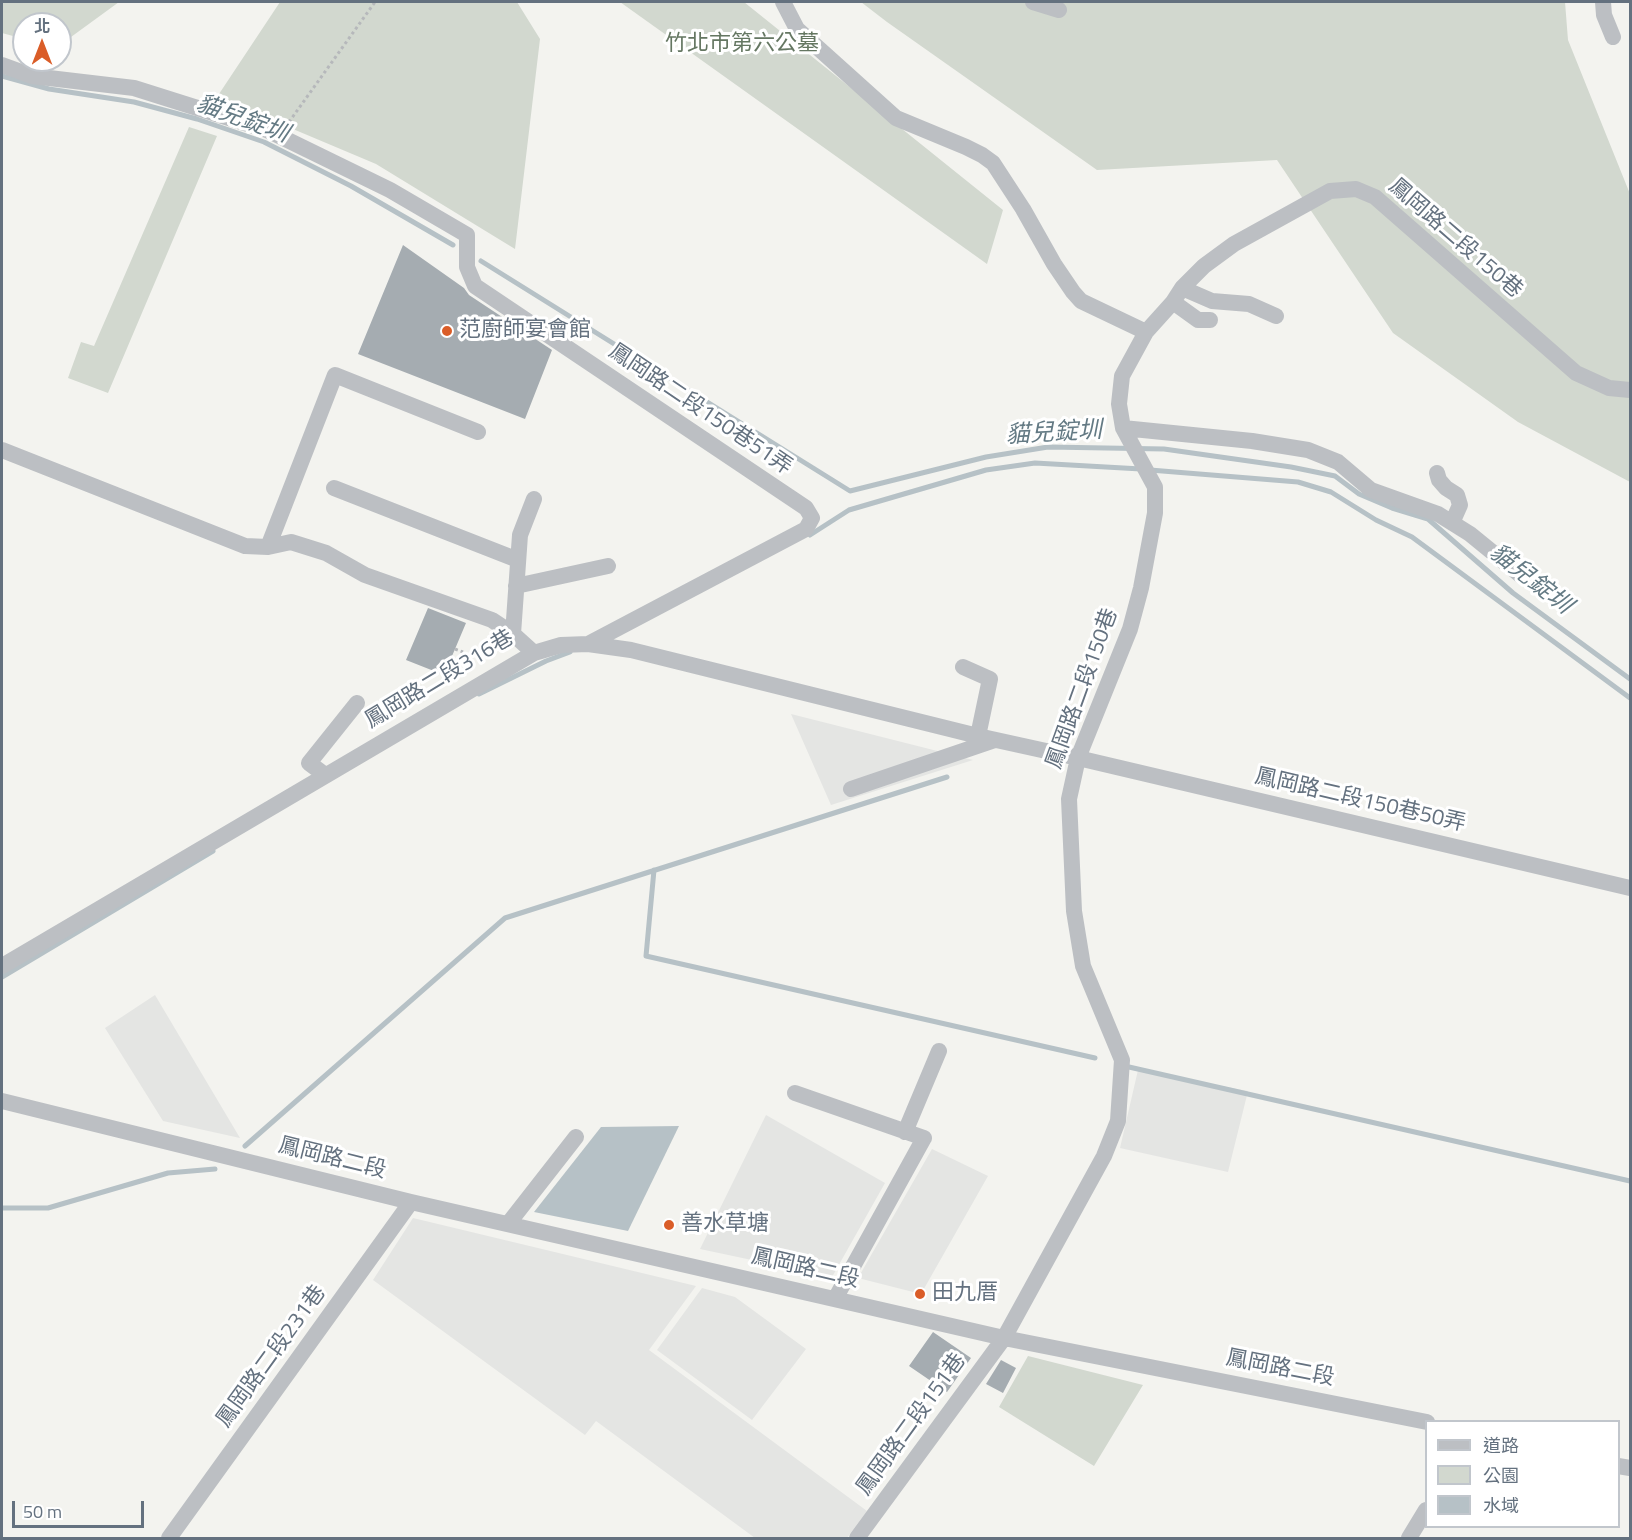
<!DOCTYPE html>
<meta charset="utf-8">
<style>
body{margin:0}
#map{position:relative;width:1632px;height:1540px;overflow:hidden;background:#f3f3ef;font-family:"Titillium Web","Noto Sans TC",sans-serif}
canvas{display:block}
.frame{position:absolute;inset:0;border:3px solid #64717f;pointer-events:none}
.legend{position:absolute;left:1425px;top:1420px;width:195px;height:108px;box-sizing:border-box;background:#fff;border:2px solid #c1c6cc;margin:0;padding:8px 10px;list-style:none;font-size:18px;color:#64717f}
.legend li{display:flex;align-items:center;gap:12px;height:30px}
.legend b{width:30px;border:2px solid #c1c6cc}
.north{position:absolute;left:12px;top:12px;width:60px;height:60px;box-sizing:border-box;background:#fff;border:2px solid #c1c6cc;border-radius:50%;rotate:0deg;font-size:16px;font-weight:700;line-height:24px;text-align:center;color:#64717f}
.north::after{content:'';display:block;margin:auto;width:21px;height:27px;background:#da5d28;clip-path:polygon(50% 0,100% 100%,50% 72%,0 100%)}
.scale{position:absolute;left:12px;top:1501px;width:132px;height:27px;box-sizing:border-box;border:3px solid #64717f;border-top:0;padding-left:8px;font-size:18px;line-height:21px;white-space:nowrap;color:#64717f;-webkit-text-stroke:4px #fff;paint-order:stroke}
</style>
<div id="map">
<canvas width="1632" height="1540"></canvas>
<div class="frame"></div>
<ul class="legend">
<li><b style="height:8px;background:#bcbfc3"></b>道路</li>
<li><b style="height:16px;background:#d2d8cf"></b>公園</li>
<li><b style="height:16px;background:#b6c1c6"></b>水域</li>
</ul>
<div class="north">北</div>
<div class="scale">50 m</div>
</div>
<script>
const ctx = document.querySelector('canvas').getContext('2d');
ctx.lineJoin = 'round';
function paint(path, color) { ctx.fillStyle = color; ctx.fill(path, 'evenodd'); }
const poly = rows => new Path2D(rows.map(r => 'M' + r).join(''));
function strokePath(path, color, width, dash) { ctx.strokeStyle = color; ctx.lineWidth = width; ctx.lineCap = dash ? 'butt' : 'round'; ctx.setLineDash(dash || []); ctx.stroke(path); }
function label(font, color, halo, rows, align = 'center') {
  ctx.font = font + ' "Titillium Web","Noto Sans TC",sans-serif'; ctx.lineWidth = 6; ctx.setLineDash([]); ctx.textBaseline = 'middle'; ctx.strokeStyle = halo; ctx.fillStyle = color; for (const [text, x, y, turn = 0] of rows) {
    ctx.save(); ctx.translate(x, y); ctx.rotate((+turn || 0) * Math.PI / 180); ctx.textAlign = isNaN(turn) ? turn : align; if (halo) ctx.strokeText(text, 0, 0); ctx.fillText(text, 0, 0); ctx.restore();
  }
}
paint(poly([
 [791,714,973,760,831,805],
 [155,995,240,1138,163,1121,105,1028],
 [1138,1070,1248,1091,1228,1172,1120,1148],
 [766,1115,885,1183,832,1277,700,1249],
 [932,1149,988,1176,921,1294,858,1278],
 [413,1218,696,1286,649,1350,867,1511,847,1538,755,1538,596,1421,585,1435,373,1280],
 [702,1288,735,1297,806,1349,752,1420,657,1350]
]), '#e4e5e3');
paint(poly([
 [2,2,119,2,60,45,60,24,24,24,24,39,2,33],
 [280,2,517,2,540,39,515,249,376,164,217,97],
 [620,2,744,2,1003,210,987,264],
 [861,2,1565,2,1568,40,1630,194,1630,482,1518,422,1393,333,1277,160,1097,170,887,22],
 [189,127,217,136,108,393,68,378,81,342,94,346],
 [1028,1356,1143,1385,1094,1466,999,1407]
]), '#d2d8cf');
paint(poly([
 [679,1126,628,1231,534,1212,601,1127]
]), '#b6c1c6');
strokePath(poly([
 [2,76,49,89,134,102,197,119,264,142,351,186,453,245],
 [481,261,850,491,986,457,1048,447,1164,449,1291,467,1335,476,1359,494,1392,508,1428,519,1513,593,1630,679],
 [1150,470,1298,482,1331,492,1376,520,1412,537,1630,698],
 [810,535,849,510,986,470,1035,463,1141,469],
 [479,694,546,661,570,652],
 [654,870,646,956,1095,1058],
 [2,977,213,851],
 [1129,1067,1630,1181],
 [245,1146,505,918,947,777],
 [2,1208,48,1208,168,1173,215,1169]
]), '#b6c1c6', 5);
paint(poly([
 [403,245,464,288,469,295,552,350,525,419,358,354],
 [428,608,466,623,444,675,406,660],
 [933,1332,971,1358,947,1392,909,1366],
 [1001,1360,1016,1368,1003,1393,986,1384]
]), '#a5acb1');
strokePath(poly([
 [289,122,375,2],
 [455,649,463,652]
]), '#b6b8bb', 3, [3, 3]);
strokePath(poly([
 [783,2,797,29,896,118,966,147,982,155,993,163,1023,209,1054,264,1073,292,1081,301,1146,332],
 [1033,2,1059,10],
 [1603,2,1604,15,1613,37],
 [2,65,32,76,134,88,267,130,390,190,467,235,467,267,475,286,806,508,812,518,806,529,588,644,561,645,534,653,2,966],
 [1182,288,1212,301,1249,304,1276,316],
 [1173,302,1198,320,1210,320],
 [1123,428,1252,441,1308,450,1338,462,1371,490,1438,514,1470,534,1524,578],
 [2,450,245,546,268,547,291,542,326,553,365,575,492,620,513,634,534,653],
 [1437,473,1439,480,1446,488,1457,495,1460,505,1452,523],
 [334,488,518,560],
 [268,547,335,375,478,432],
 [516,586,608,566],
 [513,634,520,535,534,499],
 [588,644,631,650,978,736,1078,758,1630,888],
 [963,667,990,679,978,736],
 [325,775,309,763,357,703],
 [851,789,995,740],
 [795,1093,924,1138,835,1299],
 [2,1101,411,1202,1004,1338,1427,1422],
 [905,1132,939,1051],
 [508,1224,576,1137],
 [1618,1466,1630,1468],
 [169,1538,411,1202],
 [857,1538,1004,1338,1104,1156,1118,1121,1122,1060,1083,966,1074,911,1069,799,1078,758,1130,629,1141,588,1155,513,1155,487,1123,428,1119,404,1122,376,1146,332,1173,302,1182,288,1204,266,1234,244,1330,191,1356,189,1375,197,1576,373,1609,388,1630,390],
 [1409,1538,1426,1510]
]), '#bcbfc3', 16);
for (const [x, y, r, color] of [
 [447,331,6,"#da5d28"],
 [669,1225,6,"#da5d28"],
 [920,1294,6,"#da5d28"]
]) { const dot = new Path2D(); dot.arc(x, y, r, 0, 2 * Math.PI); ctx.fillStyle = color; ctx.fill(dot); strokePath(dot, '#fff', 2); }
label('22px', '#657762', '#fff', [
 ["竹北市第六公墓",742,45]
]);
label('22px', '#64717f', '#fff', [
 ["鳳岡路二段150巷",1455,239,41],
 ["鳳岡路二段150巷51弄",700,410,34],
 ["鳳岡路二段316巷",440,680,-31],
 ["鳳岡路二段150巷",1083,689,-70],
 ["鳳岡路二段150巷50弄",1360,801,13],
 ["鳳岡路二段",332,1159,14],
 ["鳳岡路二段",805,1269,13],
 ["鳳岡路二段231巷",272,1357,-54],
 ["鳳岡路二段",1280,1369,11],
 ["鳳岡路二段151巷",912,1425,-54]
]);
label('22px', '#64717f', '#fff', [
 ["范廚師宴會館",459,331],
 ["善水草塘",681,1225],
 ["田九厝",932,1294]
], 'left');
label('italic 24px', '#647a84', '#fff', [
 ["貓兒錠圳",242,120,20],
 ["貓兒錠圳",1054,434,-3],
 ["貓兒錠圳",1530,580,38]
]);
</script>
